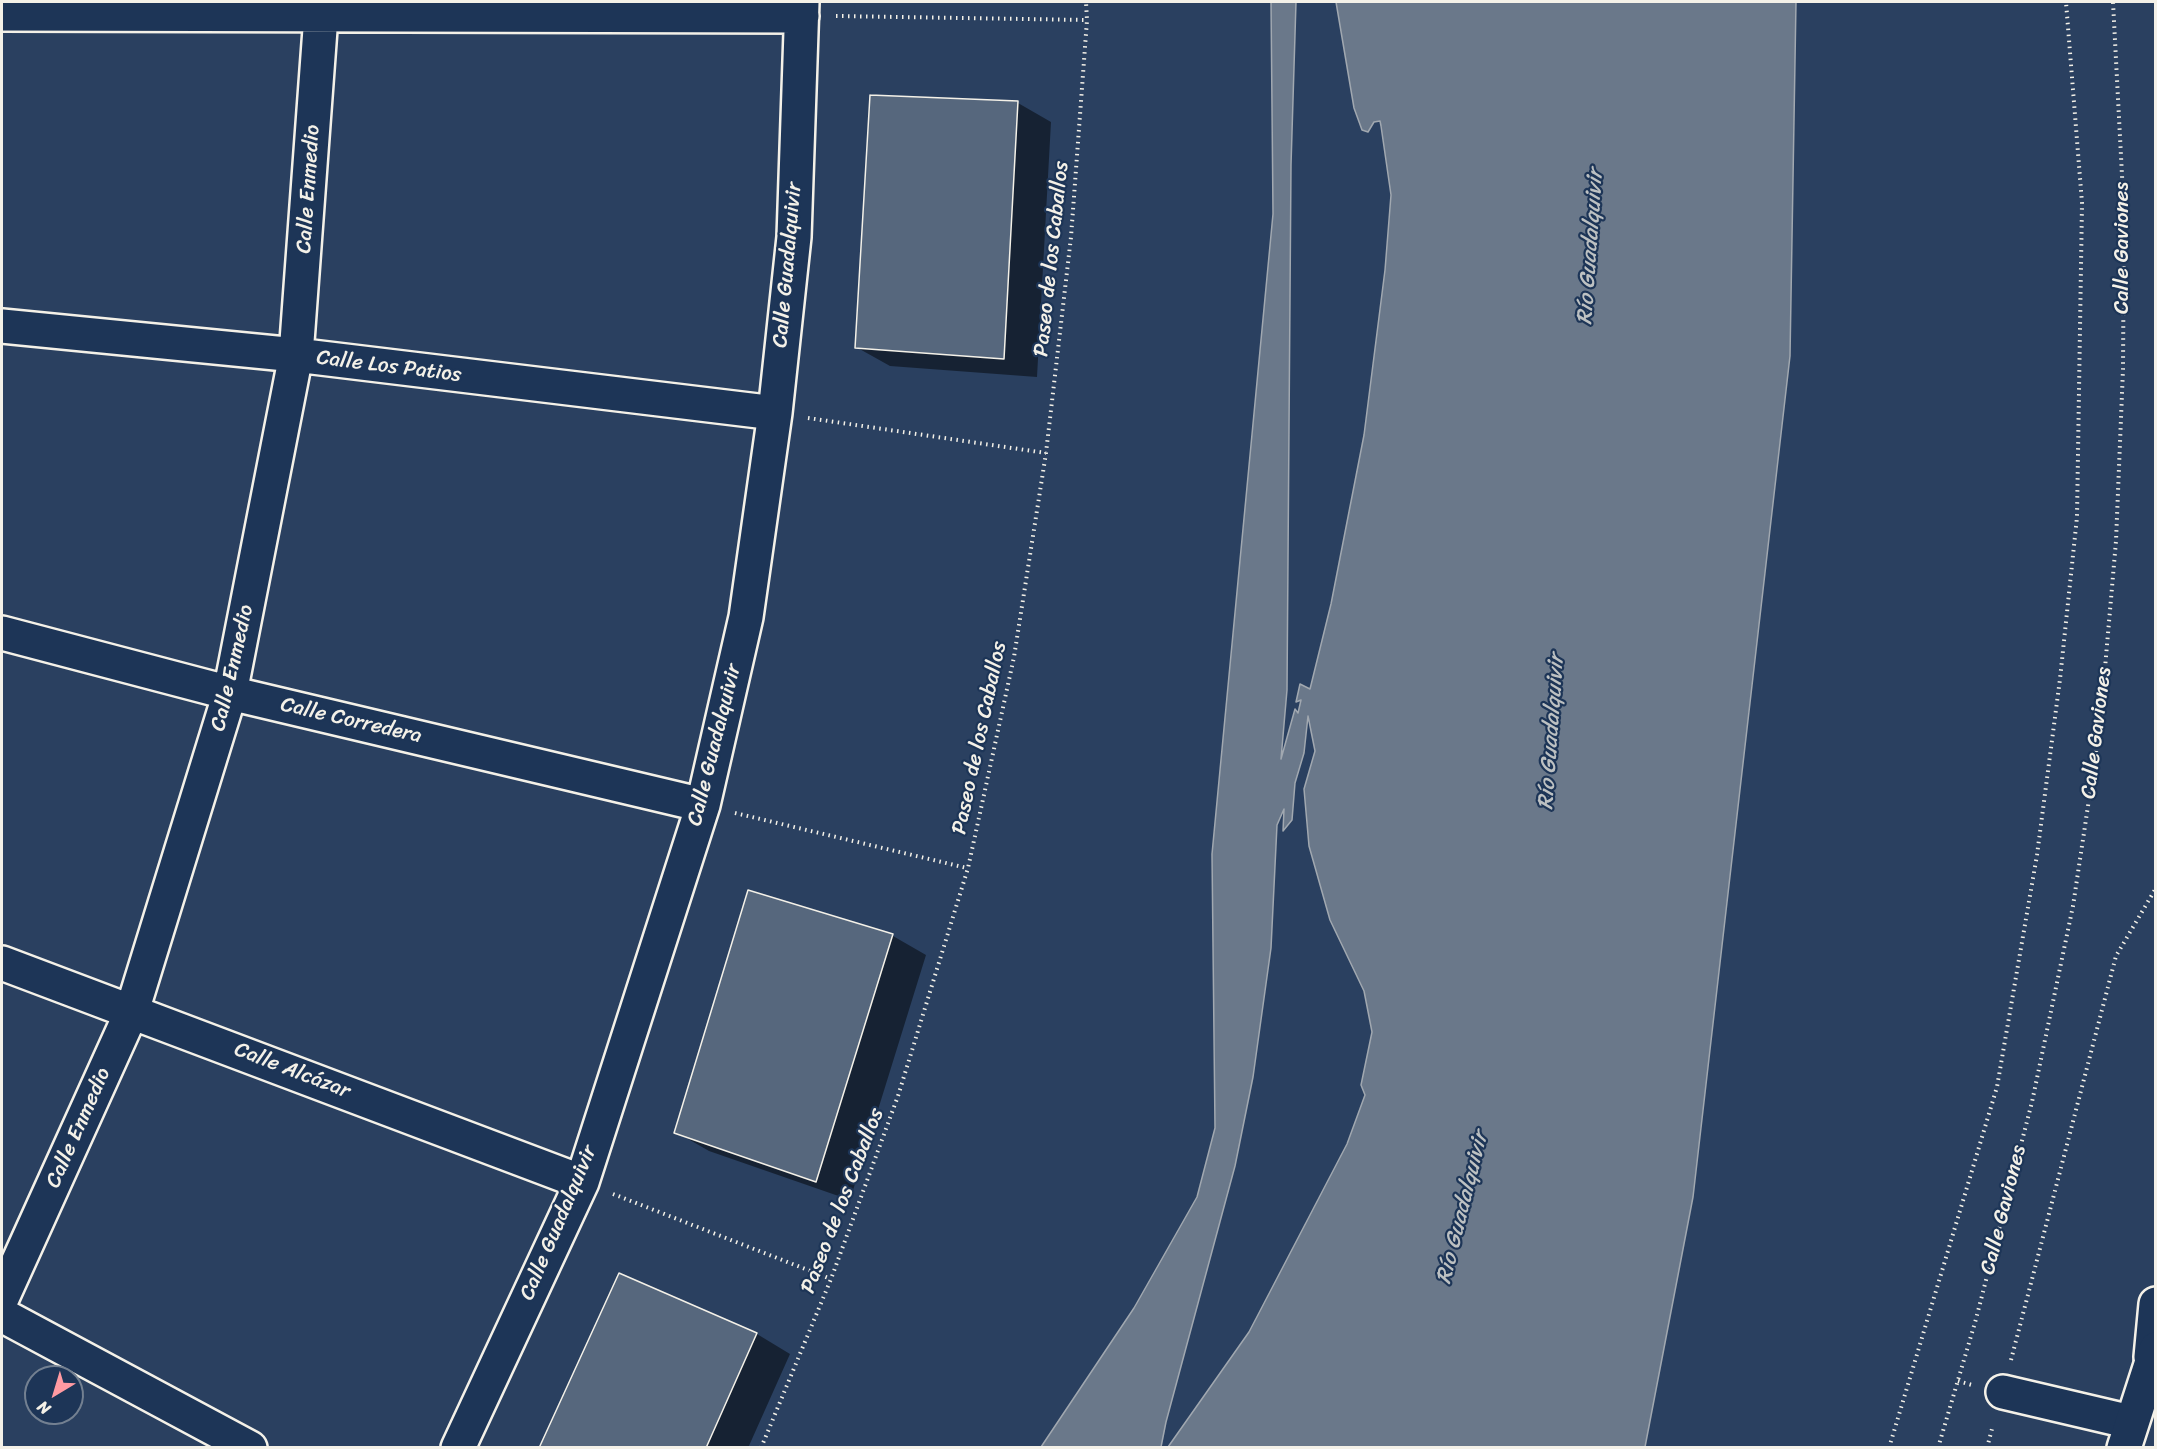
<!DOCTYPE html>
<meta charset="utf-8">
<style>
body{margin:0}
#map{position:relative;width:2157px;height:1449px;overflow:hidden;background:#2a4060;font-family:Sriracha,sans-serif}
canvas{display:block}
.frame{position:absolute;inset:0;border:3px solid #f4f1e8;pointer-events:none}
.north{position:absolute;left:24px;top:1365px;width:60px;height:60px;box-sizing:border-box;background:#1d3557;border:2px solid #738091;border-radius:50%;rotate:218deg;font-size:16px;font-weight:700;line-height:24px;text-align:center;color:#f4f1e8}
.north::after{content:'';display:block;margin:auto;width:21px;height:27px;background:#ff9aa2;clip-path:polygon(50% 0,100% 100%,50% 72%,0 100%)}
</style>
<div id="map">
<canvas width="2157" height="1449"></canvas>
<div class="frame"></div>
<div class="north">N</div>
</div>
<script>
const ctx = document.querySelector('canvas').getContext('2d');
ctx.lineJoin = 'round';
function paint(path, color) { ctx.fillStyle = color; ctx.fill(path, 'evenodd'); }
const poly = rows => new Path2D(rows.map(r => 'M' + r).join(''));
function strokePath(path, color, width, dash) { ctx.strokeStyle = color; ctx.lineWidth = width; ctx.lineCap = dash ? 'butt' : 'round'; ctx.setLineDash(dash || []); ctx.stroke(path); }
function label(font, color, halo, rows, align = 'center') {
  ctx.font = font + ' Sriracha,sans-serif'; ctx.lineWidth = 4.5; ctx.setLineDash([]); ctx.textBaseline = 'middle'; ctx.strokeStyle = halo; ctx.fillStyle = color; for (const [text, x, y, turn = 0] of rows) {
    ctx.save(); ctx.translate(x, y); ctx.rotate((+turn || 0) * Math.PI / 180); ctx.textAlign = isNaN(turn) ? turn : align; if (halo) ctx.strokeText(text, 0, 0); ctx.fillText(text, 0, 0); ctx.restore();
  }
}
const water = poly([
 [1271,2,1296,2,1291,165,1287,690,1281,759,1295,709,1298,713,1301,700,1296,702,1300,684,1310,689,1331,604,1364,435,1385,270,1391,195,1381,126,1380,121,1374,122,1368,132,1362,130,1354,108,1336,2,1796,2,1790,356,1693,1197,1645,1447,1168,1447,1249,1332,1347,1144,1365,1095,1361,1085,1372,1032,1364,991,1330,920,1309,846,1304,789,1315,751,1308,716,1304,753,1295,783,1292,820,1283,831,1284,809,1277,825,1271,948,1253,1077,1235,1166,1166,1422,1161,1447,1041,1447,1134,1308,1197,1197,1215,1128,1212,854,1273,214,1271,2]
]);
paint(water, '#6a788a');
strokePath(water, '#a1a8b0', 1.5);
paint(poly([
 [1018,103,1051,122,1037,377,890,366,856,347],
 [749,891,893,936,926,955,850,1200,709,1151,676,1132],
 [620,1275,757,1334,790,1354,748,1448,540,1448]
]), '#0007');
const building = poly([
 [870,95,1018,101,1004,359,855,348,870,95],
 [748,890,893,934,816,1182,674,1133,748,890],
 [619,1273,757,1333,706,1448,539,1448,619,1273]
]);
paint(building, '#56677d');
strokePath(building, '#f4f1e8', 1.5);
const street = poly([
 [2,14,802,16],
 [2,326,296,355,775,413],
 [2,633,230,693,703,805],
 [2,963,582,1182],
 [2,1298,132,1011,230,693,296,355,322,2],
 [2,1315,250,1448],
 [2151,1357,2156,1304],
 [2003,1392,2131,1422],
 [458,1448,582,1182,703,805,746,617,775,413,794,237,802,2]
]);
const secondary = poly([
 [2124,1448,2156,1349]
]);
strokePath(street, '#f4f1e8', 38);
strokePath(secondary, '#f4f1e8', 38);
strokePath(poly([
 [836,16,1087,20],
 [808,418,1046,453],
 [735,813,967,868],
 [613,1194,831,1279],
 [2011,1360,2116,956,2156,888],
 [1958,1381,1972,1385],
 [761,1448,831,1279,898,1096,968,868,1014,657,1046,453,1071,237,1087,20,1086,2],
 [1889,1448,1997,1087,2037,855,2060,679,2077,517,2082,203,2066,2],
 [1938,1448,1976,1319,2032,1102,2073,906,2100,726,2116,541,2123,369,2124,214,2113,2],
 [1987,1448,1993,1425]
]), '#f4f1e8', 4, [1.5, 4.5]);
strokePath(street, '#1d3557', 33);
strokePath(secondary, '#1d3557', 33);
label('21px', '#f4f1e8', '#1d3557', [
 ["Calle Enmedio",309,189,-86],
 ["Calle Gaviones",2123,248,-90],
 ["Paseo de los Caballos",1052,259,-84],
 ["Calle Guadalquivir",788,265,-85],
 ["Calle Los Patios",389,367,7],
 ["Calle Enmedio",233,668,-77],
 ["Calle Corredera",351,721,13],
 ["Calle Gaviones",2097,733,-83],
 ["Paseo de los Caballos",980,738,-78],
 ["Calle Guadalquivir",715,745,-76],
 ["Calle Alcázar",292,1071,21],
 ["Calle Enmedio",79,1128,-66],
 ["Paseo de los Caballos",843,1201,-69],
 ["Calle Gaviones",2004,1210,-76],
 ["Calle Guadalquivir",559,1223,-67]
]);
label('italic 22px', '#bdc1c2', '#1d3557', [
 ["Río Guadalquivir",1591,247,-86],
 ["Río Guadalquivir",1552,732,-86],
 ["Río Guadalquivir",1463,1208,-76]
]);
</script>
